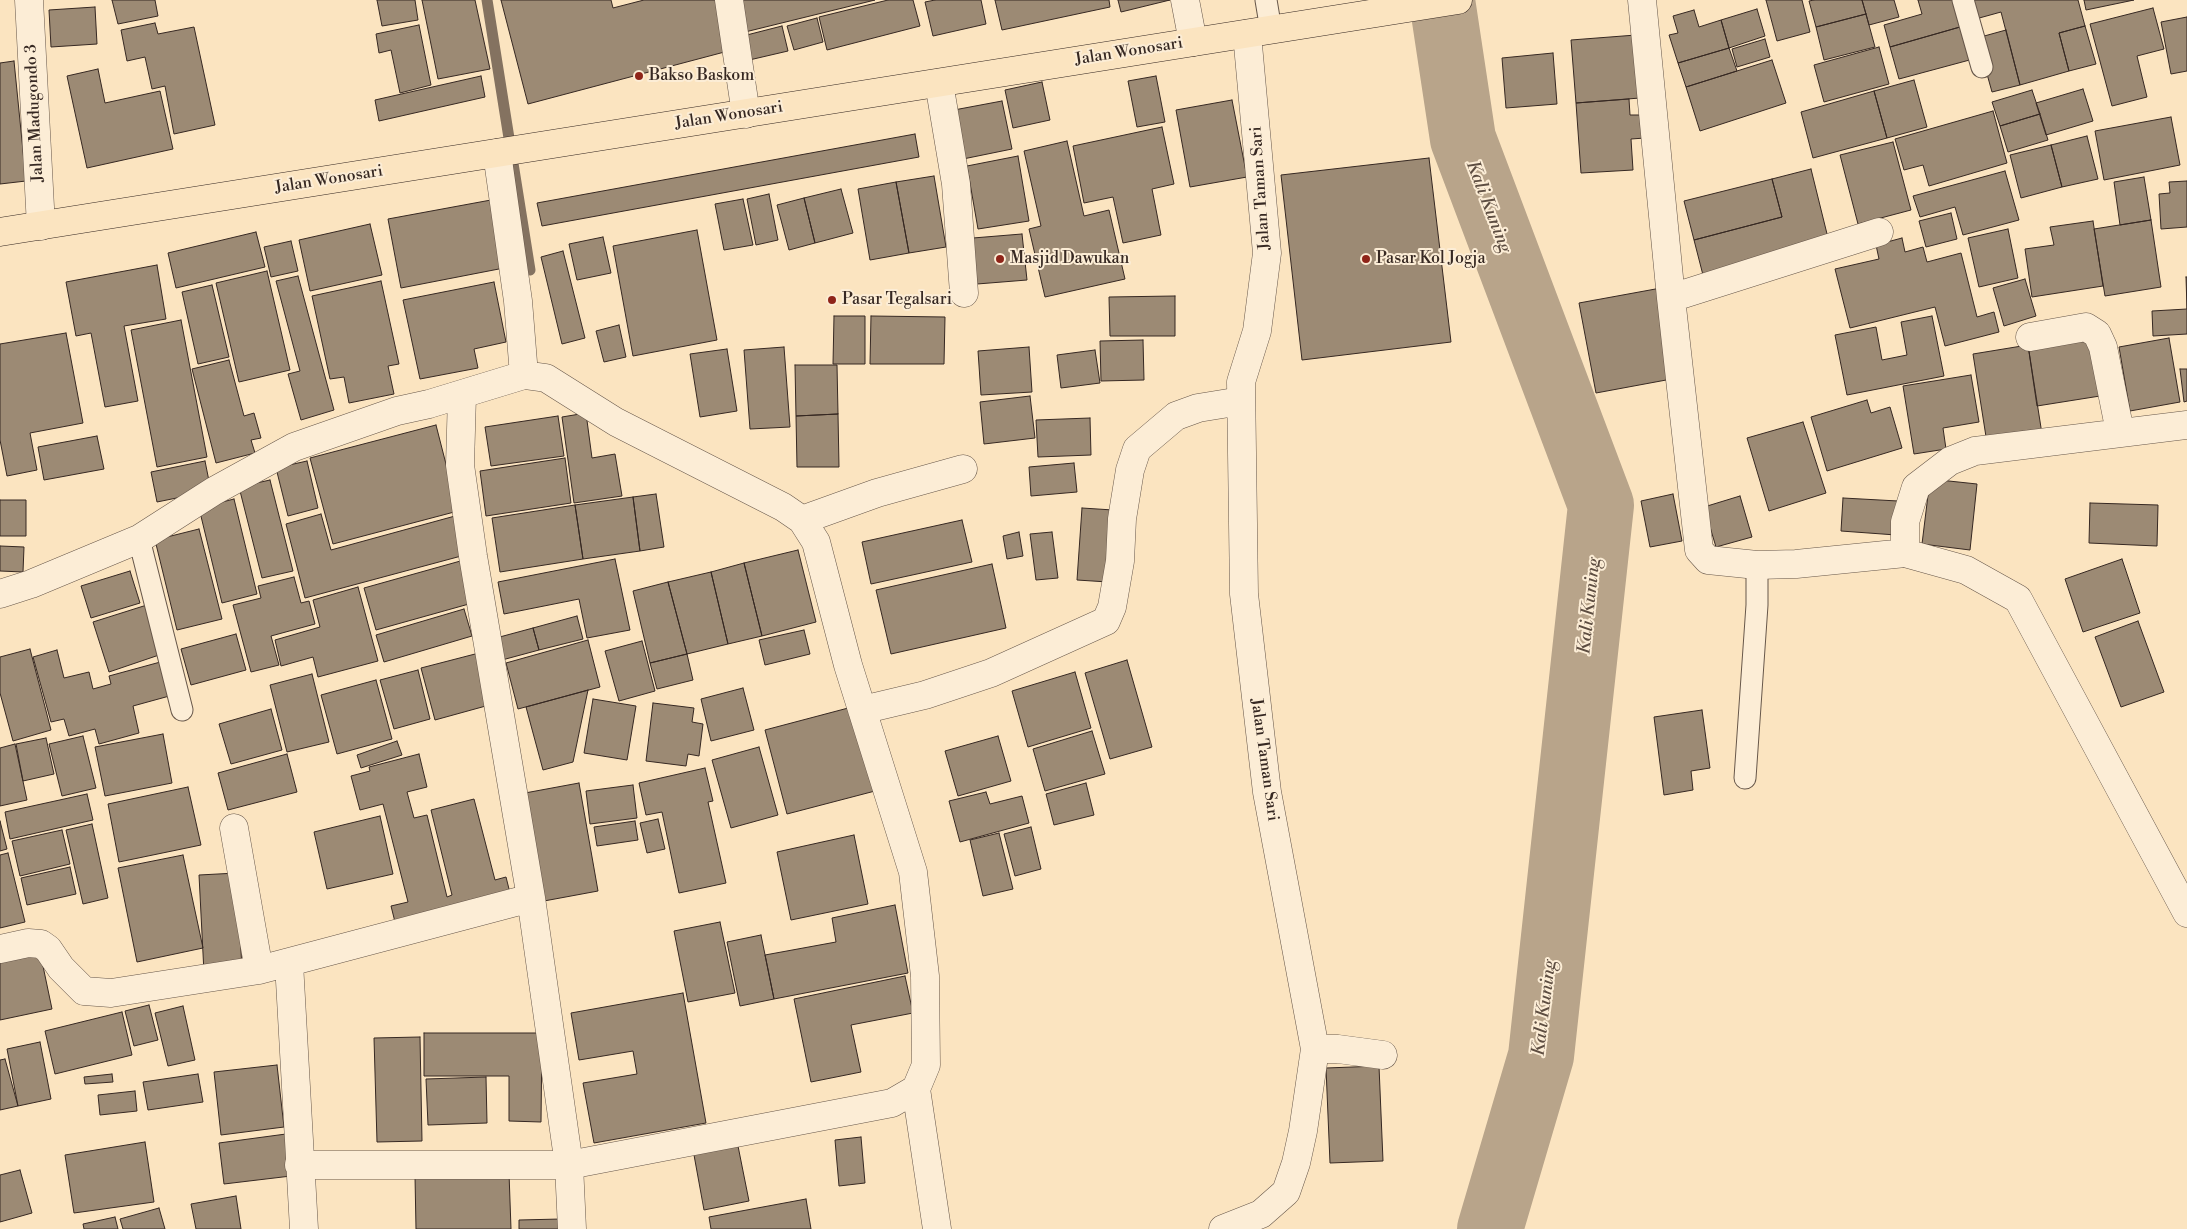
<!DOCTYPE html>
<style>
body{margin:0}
canvas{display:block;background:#fbe4c0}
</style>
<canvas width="2187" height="1229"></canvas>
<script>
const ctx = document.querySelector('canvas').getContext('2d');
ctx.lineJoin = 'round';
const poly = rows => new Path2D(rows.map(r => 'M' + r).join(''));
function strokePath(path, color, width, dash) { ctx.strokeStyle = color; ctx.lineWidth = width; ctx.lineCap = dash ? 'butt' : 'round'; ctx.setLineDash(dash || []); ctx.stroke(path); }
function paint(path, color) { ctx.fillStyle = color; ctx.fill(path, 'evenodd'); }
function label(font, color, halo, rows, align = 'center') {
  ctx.font = font + ' "Libre Bodoni",serif'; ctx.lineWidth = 4; ctx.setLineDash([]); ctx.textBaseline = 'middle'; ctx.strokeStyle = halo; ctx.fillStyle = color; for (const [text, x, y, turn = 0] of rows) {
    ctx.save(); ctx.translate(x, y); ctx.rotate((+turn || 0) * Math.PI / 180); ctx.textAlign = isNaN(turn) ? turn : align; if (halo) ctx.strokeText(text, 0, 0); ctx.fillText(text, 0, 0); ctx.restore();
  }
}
strokePath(poly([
 [487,0,530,270]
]), '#847260', 11);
strokePath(poly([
 [1442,0,1463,139,1601,505,1541,1056,1490,1229]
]), '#b8a48a', 66);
const building = poly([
 [112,0,155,0,158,16,118,24,112,0],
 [377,0,415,0,418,20,382,26,377,0],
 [422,0,475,0,490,69,438,79,422,0],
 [501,0,611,0,613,8,644,0,719,0,732,50,528,104,501,0],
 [733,0,875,0,741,33,733,0],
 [888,0,913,0,920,26,827,50,819,17,888,0],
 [935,0,981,0,986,24,933,36,925,2,935,0],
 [995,0,1109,0,1110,7,1002,30,995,0],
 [1118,0,1170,0,1121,12,1118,0],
 [1766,0,1802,0,1810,32,1777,41,1766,0],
 [1814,0,1862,0,1866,14,1816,27,1809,1,1814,0],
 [1862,0,1894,0,1899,17,1869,25,1862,0],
 [1918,0,1961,0,1967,25,1890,47,1884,25,1922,14,1918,0],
 [1967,0,2078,0,2085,26,2059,33,2069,71,2020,85,2001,12,1972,20,1967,0],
 [2084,0,2134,0,2086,10,2084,0],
 [95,7,97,44,51,47,49,10,95,7],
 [2153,8,2164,49,2137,56,2147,97,2112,106,2090,24,2153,8],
 [1757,9,1765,36,1729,48,1721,20,1757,9],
 [1694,10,1699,27,1721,20,1729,48,1678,63,1669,35,1678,33,1673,16,1694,10],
 [1866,14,1875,47,1824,60,1816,27,1866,14],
 [2187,17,2187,71,2171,74,2161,22,2187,17],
 [817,18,823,42,794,50,787,26,817,18],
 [155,23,158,34,194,27,215,125,174,134,165,86,152,89,145,57,127,61,121,30,155,23],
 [419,25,431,85,400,93,391,50,379,53,376,34,419,25],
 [1967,25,1977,58,1899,79,1890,47,1967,25],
 [782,26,788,51,745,61,739,37,782,26],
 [2085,26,2096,64,2069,71,2059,33,2085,26],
 [2006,30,2020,85,1992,92,1977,38,2006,30],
 [1636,35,1640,98,1576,103,1571,40,1636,35],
 [1765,39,1770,57,1737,67,1732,49,1765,39],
 [1879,47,1889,84,1824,102,1814,65,1879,47],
 [1729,48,1737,71,1686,87,1678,63,1729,48],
 [1553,53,1557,104,1506,108,1502,58,1553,53],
 [1772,60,1786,103,1700,131,1686,87,1772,60],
 [14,61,26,181,0,184,0,63,14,61],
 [98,69,105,103,160,91,173,149,87,168,67,76,98,69],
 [481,76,485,97,379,121,375,100,481,76],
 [1156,76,1165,122,1137,127,1128,81,1156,76],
 [1914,80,1927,127,1887,138,1874,91,1914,80],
 [1042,82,1050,120,1013,128,1005,90,1042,82],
 [2083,89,2093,121,2046,135,2036,103,2083,89],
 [2032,90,2040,114,2000,126,1992,102,2032,90],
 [1874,91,1887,138,1813,158,1801,112,1874,91],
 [1629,99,1630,115,1643,115,1645,138,1631,139,1633,170,1581,173,1576,103,1629,99],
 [1232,100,1247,177,1190,187,1176,110,1232,100],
 [1002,101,1012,149,963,159,954,110,1002,101],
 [1993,111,2007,163,1929,186,1923,165,1904,170,1895,139,1993,111],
 [2040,114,2048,140,2008,152,2000,126,2040,114],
 [2171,117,2180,165,2104,180,2095,131,2171,117],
 [1162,127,1174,184,1152,189,1161,235,1123,243,1113,197,1084,203,1073,146,1162,127],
 [915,134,919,157,542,226,537,203,915,134],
 [2087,136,2098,179,2062,187,2051,145,2087,136],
 [1067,141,1084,216,1109,210,1125,279,1045,297,1029,229,1041,226,1024,151,1067,141],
 [1893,142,1911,210,1858,224,1840,155,1893,142],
 [2051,145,2062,187,2021,198,2010,155,2051,145],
 [1018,156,1029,221,978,229,967,166,1018,156],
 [1429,158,1451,342,1302,360,1281,175,1429,158],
 [1811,169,1830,246,1704,279,1694,240,1782,217,1772,179,1811,169],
 [2005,171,2019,220,1963,235,1955,207,1920,217,1913,196,2005,171],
 [934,176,946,247,909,253,896,182,934,176],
 [2144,177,2151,220,2120,225,2114,182,2144,177],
 [1772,179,1782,217,1694,240,1684,201,1772,179],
 [2187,181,2187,227,2161,229,2159,194,2170,193,2169,182,2187,181],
 [896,182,909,253,870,260,858,189,896,182],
 [841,189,853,233,815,243,804,198,841,189],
 [769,194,778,240,756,245,747,199,769,194],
 [804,198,815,243,789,250,777,205,804,198],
 [743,199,753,245,724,250,715,204,743,199],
 [491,200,504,268,401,288,388,219,491,200],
 [1951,213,1957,239,1926,247,1919,221,1951,213],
 [2151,220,2161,287,2105,296,2094,229,2151,220],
 [2093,221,2103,286,2032,297,2025,249,2054,245,2050,227,2093,221],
 [370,224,382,275,310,291,299,240,370,224],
 [2008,229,2018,278,1979,287,1968,238,2008,229],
 [697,230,717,340,633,356,613,246,697,230],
 [256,232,265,267,176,288,168,253,256,232],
 [1022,234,1027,280,977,284,973,238,1022,234],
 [603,237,611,273,577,280,569,244,603,237],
 [1902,238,1905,252,1923,247,1927,262,1961,253,1977,317,1994,312,1999,332,1945,346,1935,307,1850,328,1835,269,1879,259,1876,245,1902,238],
 [291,241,298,271,271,277,264,247,291,241],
 [563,251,585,338,562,344,541,257,563,251],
 [157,265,166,319,124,326,138,401,105,407,91,333,76,336,66,282,157,265],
 [267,271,290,370,239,382,216,283,267,271],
 [298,276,334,410,301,420,288,374,300,371,276,281,298,276],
 [2186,277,2187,277,2187,334,2153,336,2152,311,2187,309,2186,277],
 [2025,279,2036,316,2004,326,1993,288,2025,279],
 [381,281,399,364,388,366,394,394,349,403,344,377,330,379,312,296,381,281],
 [494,282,506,342,474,349,478,368,420,379,403,300,494,282],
 [212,285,229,357,198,364,182,292,212,285],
 [1661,288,1677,378,1596,393,1579,303,1661,288],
 [1175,296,1175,336,1110,336,1109,297,1175,296],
 [834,316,865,316,865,364,833,364,834,316],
 [871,316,945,317,944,364,870,364,871,316],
 [1932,316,1944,376,1847,395,1835,335,1876,327,1882,360,1907,355,1901,322,1932,316],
 [181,320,207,457,157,467,131,330,181,320],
 [619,325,626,357,604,362,596,331,619,325],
 [66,333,83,423,30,433,37,470,7,476,0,440,0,344,66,333],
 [2091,336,2100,396,2037,406,2028,345,2091,336],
 [2169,338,2180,402,2130,411,2119,347,2169,338],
 [1143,340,1144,380,1101,381,1100,341,1143,340],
 [2028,345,2042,434,1987,443,1973,354,2028,345],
 [784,347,790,427,750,429,744,350,784,347],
 [1029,347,1032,392,981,395,978,351,1029,347],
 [727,349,737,411,700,417,690,354,727,349],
 [1095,350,1100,383,1061,388,1057,355,1095,350],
 [229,360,244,416,254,413,261,438,251,440,255,453,216,463,192,369,229,360],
 [795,365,837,365,838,414,796,416,795,365],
 [2180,369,2187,369,2187,401,2184,402,2180,369],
 [1971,375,1979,422,1943,428,1946,449,1914,454,1903,386,1971,375],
 [1030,396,1035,438,984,444,980,402,1030,396],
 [1867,400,1871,413,1890,407,1902,448,1827,471,1811,417,1867,400],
 [586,413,592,458,615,454,622,496,574,503,562,417,586,413],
 [838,414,839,467,797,467,796,416,838,414],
 [558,416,564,456,491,466,485,427,558,416],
 [1090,418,1091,455,1038,457,1036,420,1090,418],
 [1803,422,1826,493,1769,511,1747,438,1803,422],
 [436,425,458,511,333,544,310,458,436,425],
 [97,436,104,469,44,480,38,447,97,436],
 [565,458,571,503,486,516,480,471,565,458],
 [205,461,211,491,157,502,151,472,205,461],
 [307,461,318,508,288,516,276,468,307,461],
 [1074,463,1077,492,1031,496,1029,467,1074,463],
 [1930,479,1977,484,1970,550,1922,544,1930,479],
 [270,480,293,571,262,578,239,487,270,480],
 [656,494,664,547,640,551,633,497,656,494],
 [1673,494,1682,541,1650,547,1641,501,1673,494],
 [1740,496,1752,537,1716,547,1704,507,1740,496],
 [633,497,640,551,583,559,575,505,633,497],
 [1843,498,1898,501,1896,535,1841,531,1843,498],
 [234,499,257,594,222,603,199,508,234,499],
 [0,500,26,500,26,536,0,536,0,500],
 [2090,503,2158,505,2157,546,2089,543,2090,503],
 [575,505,583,559,500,572,492,518,575,505],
 [1082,508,1113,510,1108,582,1077,580,1082,508],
 [321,514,331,550,455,516,465,555,305,598,286,524,321,514],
 [962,520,972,562,871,584,862,542,962,520],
 [199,529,222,619,177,630,155,540,199,529],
 [1019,532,1023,556,1007,559,1003,536,1019,532],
 [1052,532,1058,578,1036,580,1030,534,1052,532],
 [0,546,24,547,23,572,0,571,0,546],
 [798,550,816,622,762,636,744,563,798,550],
 [615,559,630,630,587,638,579,599,504,614,498,582,615,559],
 [2122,559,2140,613,2083,632,2065,579,2122,559],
 [464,560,476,602,376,630,364,588,464,560],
 [744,563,762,636,728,644,711,572,744,563],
 [992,564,1006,628,891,654,876,590,992,564],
 [130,571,140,603,91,618,81,586,130,571],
 [711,572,728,644,687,654,668,582,711,572],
 [294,577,301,603,309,601,315,624,271,636,279,665,251,672,233,605,261,598,258,586,294,577],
 [668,582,687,654,650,663,633,591,668,582],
 [358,587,378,661,318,677,313,657,281,666,275,640,320,627,313,600,358,587],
 [150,604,162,654,109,672,93,622,150,604],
 [464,609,472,636,384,662,376,635,464,609],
 [577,616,583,639,539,650,533,628,577,616],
 [2138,621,2164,692,2121,707,2095,637,2138,621],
 [533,628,539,650,502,660,496,638,533,628],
 [804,630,810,654,765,665,759,640,804,630],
 [236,634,246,670,191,685,181,649,236,634],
 [588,640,600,687,518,709,506,663,588,640],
 [642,641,655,691,619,701,605,651,642,641],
 [30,649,51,730,13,741,0,693,0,657,30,649],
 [57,650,64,678,89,672,93,689,111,684,109,676,164,661,173,695,133,706,139,733,99,744,95,729,69,736,64,719,51,722,33,657,57,650],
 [479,653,493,704,435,720,421,668,479,653],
 [687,654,693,680,657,689,650,663,687,654],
 [1127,660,1152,747,1110,759,1085,673,1127,660],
 [418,670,430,719,394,729,380,680,418,670],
 [1075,672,1091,728,1028,747,1012,691,1075,672],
 [312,674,329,742,287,752,270,685,312,674],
 [376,680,392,739,337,754,321,695,376,680],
 [743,688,754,730,711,741,701,699,743,688],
 [588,690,573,762,543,770,526,707,588,690],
 [593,699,636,706,627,760,584,753,593,699],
 [653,703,694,708,692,722,703,724,699,756,688,754,686,766,646,761,653,703],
 [852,707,875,791,787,814,765,730,852,707],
 [271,709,282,750,231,764,219,724,271,709],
 [1702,710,1710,768,1691,771,1693,790,1664,795,1654,717,1702,710],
 [1092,731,1105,774,1045,791,1033,749,1092,731],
 [163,734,172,783,105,796,95,747,163,734],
 [83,736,96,788,62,796,49,744,83,736],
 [998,736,1011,781,958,796,945,751,998,736],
 [46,738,54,774,23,781,16,744,46,738],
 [397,741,402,755,361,768,357,755,397,741],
 [15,744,27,800,0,806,0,748,15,744],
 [759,747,778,815,731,828,712,760,759,747],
 [287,754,297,792,228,810,218,773,287,754],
 [419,754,427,787,407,792,414,818,427,815,447,897,452,895,431,810,474,799,495,880,506,877,511,897,396,926,391,906,408,902,383,804,360,810,351,776,370,771,369,767,419,754],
 [705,768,713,801,708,802,726,883,679,893,662,812,646,815,639,783,705,768],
 [579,783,598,891,544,901,525,793,579,783],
 [1086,783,1094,815,1054,825,1046,794,1086,783],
 [633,785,637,818,590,824,586,791,633,785],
 [188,787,201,845,119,862,108,804,188,787],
 [986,792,990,804,1022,796,1029,823,960,842,949,801,986,792],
 [87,794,93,820,10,839,5,812,87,794],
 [380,816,393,874,327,889,314,832,380,816],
 [658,819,665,849,647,853,640,823,658,819],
 [0,821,7,849,0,851,0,821],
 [635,821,638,840,597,846,594,827,635,821],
 [92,824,108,898,83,904,66,830,92,824],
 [1031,827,1041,869,1015,876,1004,834,1031,827],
 [62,830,70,864,20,876,12,841,62,830],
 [999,833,1013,889,983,896,970,840,999,833],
 [854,835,868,904,791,920,777,852,854,835],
 [8,853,25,922,0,928,0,855,8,853],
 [183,855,203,948,137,962,118,868,183,855],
 [70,867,76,894,27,905,21,878,70,867],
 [237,873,242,970,204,973,199,875,237,873],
 [895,905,908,973,774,999,765,955,836,942,832,918,895,905],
 [720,922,735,993,688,1002,674,931,720,922],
 [761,935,774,999,740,1006,727,942,761,935],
 [39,947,52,1009,0,1020,0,960,39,947],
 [905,976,913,1013,851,1025,861,1072,811,1082,794,999,905,976],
 [683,993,706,1123,594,1143,583,1083,637,1074,633,1051,579,1060,571,1013,683,993],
 [149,1005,158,1040,134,1046,125,1011,149,1005],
 [183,1006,195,1060,168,1066,155,1013,183,1006],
 [122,1012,132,1055,55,1074,45,1031,122,1012],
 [424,1033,542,1033,541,1122,509,1121,509,1076,424,1076,424,1033],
 [420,1037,422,1141,377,1142,374,1038,420,1037],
 [40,1042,51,1099,18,1106,7,1049,40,1042],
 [5,1059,18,1106,0,1110,0,1060,5,1059],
 [277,1065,284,1127,221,1135,214,1072,277,1065],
 [1379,1066,1383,1161,1330,1163,1326,1068,1379,1066],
 [112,1074,113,1082,85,1084,84,1077,112,1074],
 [198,1074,203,1102,148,1110,143,1082,198,1074],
 [486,1077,487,1123,428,1125,426,1079,486,1077],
 [135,1091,137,1111,100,1115,98,1095,135,1091],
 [286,1134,291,1176,224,1184,219,1143,286,1134],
 [736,1136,749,1201,704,1210,692,1144,736,1136],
 [861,1137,865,1183,839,1186,835,1140,861,1137],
 [145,1142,154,1202,74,1213,65,1155,145,1142],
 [20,1170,32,1213,0,1222,0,1175,20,1170],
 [509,1173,511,1229,416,1229,415,1176,509,1173],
 [236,1196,241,1229,196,1229,191,1204,236,1196],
 [806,1199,811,1229,711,1229,709,1217,806,1199],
 [159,1208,165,1229,123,1229,120,1219,159,1208],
 [115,1217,118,1229,84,1229,83,1224,115,1217],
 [561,1219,561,1229,519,1229,519,1220,561,1219]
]);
paint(building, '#9c8a74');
strokePath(building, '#362822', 1);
const service = poly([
 [1266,0,1271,30],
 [1963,0,1982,67],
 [139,539,182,710],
 [1745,778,1757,605,1757,565]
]);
const minor = poly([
 [29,0,41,226],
 [729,0,746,114],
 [1185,0,1193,42],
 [1642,0,1671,298,1699,550,1708,560,1757,565,1796,564,1905,553,1966,570,2018,599,2187,913],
 [1247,34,1267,253,1257,331,1241,382,1244,594,1267,792,1315,1049,1338,1049,1383,1055],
 [939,83,956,184,964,293],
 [497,153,518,301,524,375],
 [1671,298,1879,232],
 [2030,337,2086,327,2097,334,2103,347,2120,432],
 [462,395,460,465,473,556,531,898,569,1165,572,1229],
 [802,520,877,493,963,469],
 [1905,553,1905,522,1916,487,1950,461,1975,451,2187,425],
 [0,594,31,584,139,539,214,491,294,447,397,411,429,404,524,375,546,378,616,422,783,507,802,520,816,542,848,665,913,872,925,976,926,1065,916,1089,892,1103,569,1165,299,1165],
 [862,710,925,695,991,673,1106,621,1112,607,1120,561,1122,519,1130,470,1137,449,1176,416,1198,408,1241,401],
 [234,828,259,970],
 [0,949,28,943,41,944,48,949,61,968,84,991,111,993,259,970,531,898],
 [289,963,304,1229],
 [916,1089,937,1229],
 [1223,1229,1261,1214,1286,1192,1296,1163,1303,1131,1315,1049]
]);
const trunk = poly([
 [0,232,1458,0]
]);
strokePath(service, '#67574a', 23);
strokePath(minor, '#67574a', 29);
strokePath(trunk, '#362822', 29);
strokePath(service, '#fcedd6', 21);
strokePath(minor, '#fcedd6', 28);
strokePath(trunk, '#fbe4c0', 28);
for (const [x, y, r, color] of [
 [639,76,5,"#8f2418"],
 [1000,259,5,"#8f2418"],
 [1366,259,5,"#8f2418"],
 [832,300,5,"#8f2418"]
]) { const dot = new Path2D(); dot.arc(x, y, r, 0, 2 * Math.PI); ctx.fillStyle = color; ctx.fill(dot); strokePath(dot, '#fcedd6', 2); }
label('16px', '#362822', '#fcedd6', [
 ["Jalan Wonosari",1129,52,-9],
 ["Jalan Madugondo 3",35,113,-93],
 ["Jalan Wonosari",729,116,-9],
 ["Jalan Wonosari",329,180,-9],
 ["Jalan Taman Sari",1261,188,-94],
 ["Jalan Taman Sari",1264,760,82]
]);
label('16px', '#362822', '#fcedd6', [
 ["Bakso Baskom",649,76],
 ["Masjid Dawukan",1010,259],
 ["Pasar Kol Jogja",1376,259],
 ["Pasar Tegalsari",842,300]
], 'left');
label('italic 18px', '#5d4d41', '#fcedd6', [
 ["Kali Kuning",1488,207,69],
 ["Kali Kuning",1590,606,-84],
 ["Kali Kuning",1545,1008,-83]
]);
</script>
